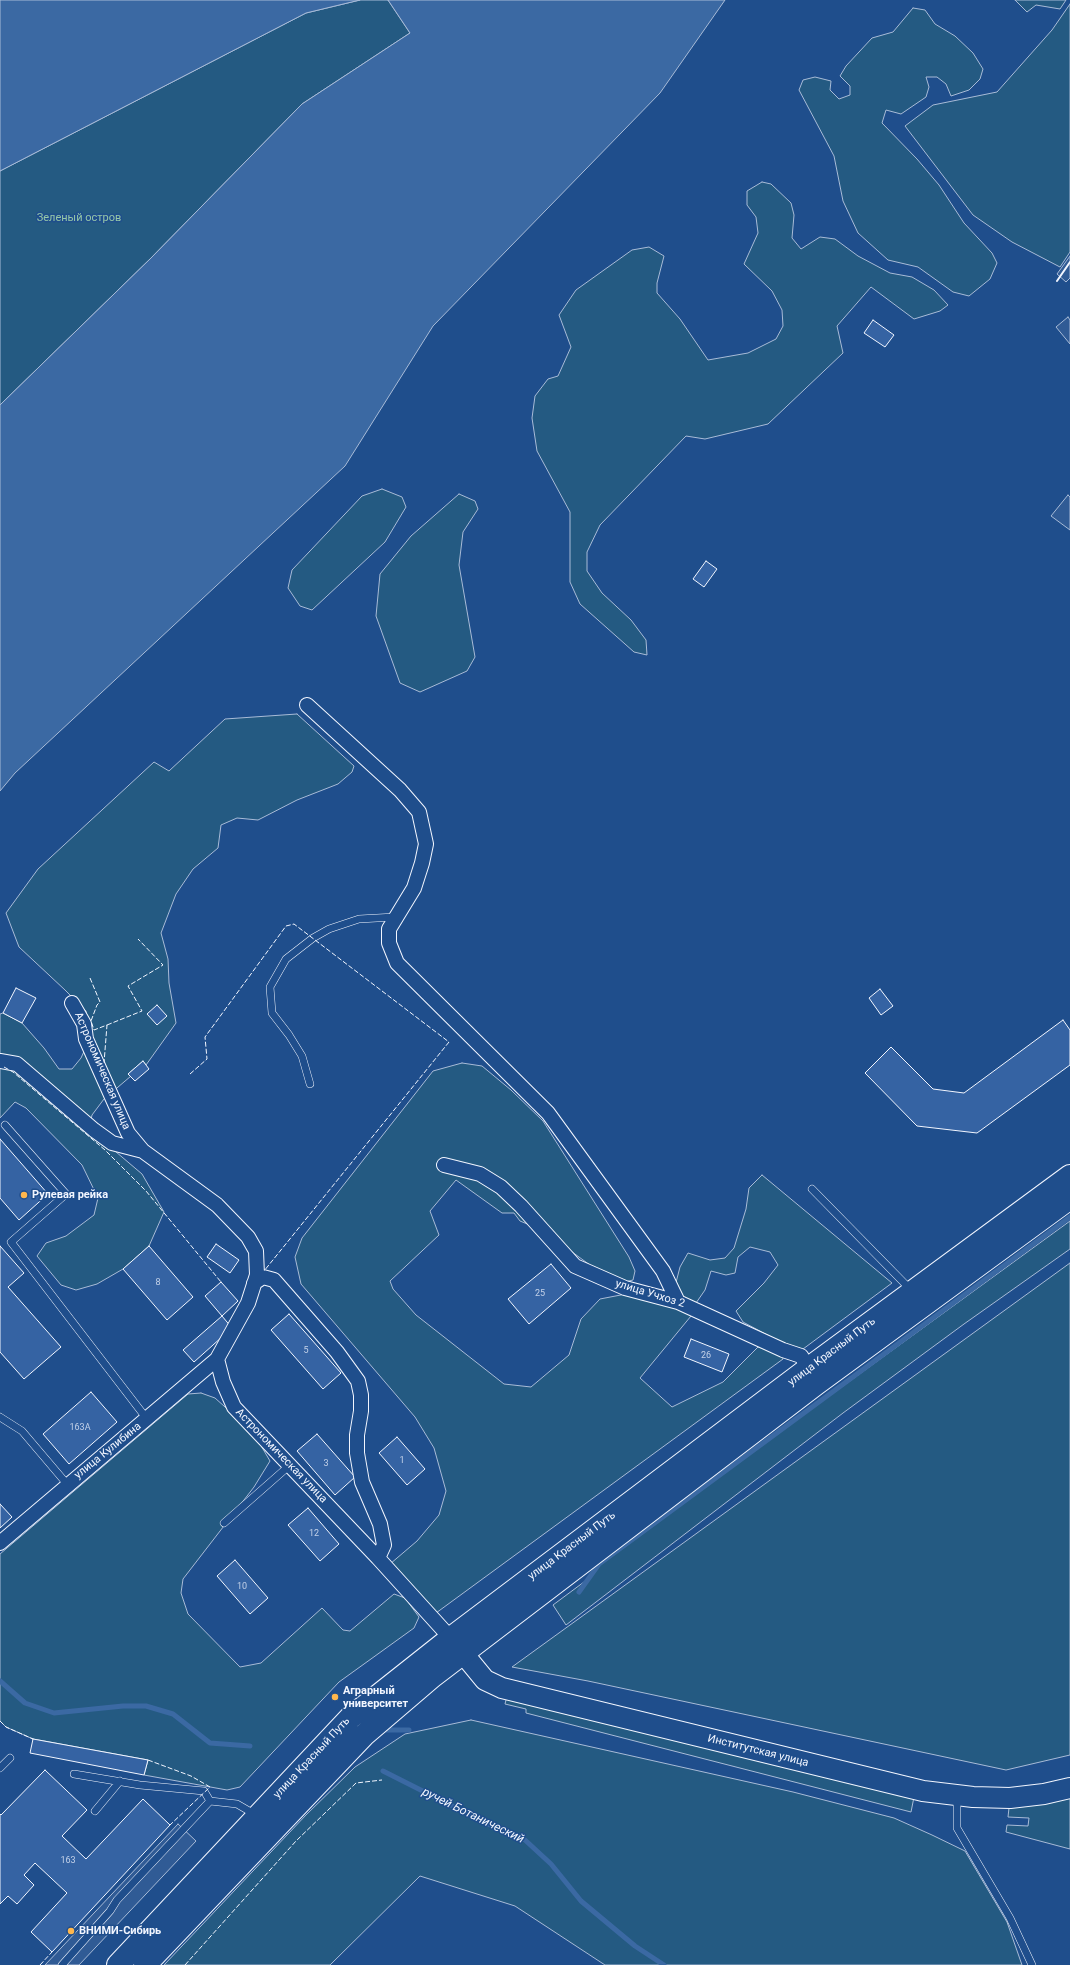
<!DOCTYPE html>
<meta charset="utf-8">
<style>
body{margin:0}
canvas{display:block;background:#1f4e8c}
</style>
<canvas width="1070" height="1965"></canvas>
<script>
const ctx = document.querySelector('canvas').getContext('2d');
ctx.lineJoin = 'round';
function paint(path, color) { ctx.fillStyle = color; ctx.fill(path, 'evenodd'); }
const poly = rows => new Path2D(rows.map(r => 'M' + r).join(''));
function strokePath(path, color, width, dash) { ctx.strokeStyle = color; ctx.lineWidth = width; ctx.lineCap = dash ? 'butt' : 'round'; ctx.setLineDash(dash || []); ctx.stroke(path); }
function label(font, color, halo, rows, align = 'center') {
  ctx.font = font + ' Roboto,sans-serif'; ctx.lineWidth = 3; ctx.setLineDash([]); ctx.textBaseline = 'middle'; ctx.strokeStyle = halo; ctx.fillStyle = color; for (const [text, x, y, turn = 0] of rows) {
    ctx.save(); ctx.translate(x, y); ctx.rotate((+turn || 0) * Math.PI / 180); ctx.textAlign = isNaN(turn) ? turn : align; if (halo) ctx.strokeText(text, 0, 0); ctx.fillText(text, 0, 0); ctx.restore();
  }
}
const green = poly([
 [360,0,388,0,410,33,302,104,151,258,0,405,0,171,306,13,360,0],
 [1015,0,1066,0,1060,9,1036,5,1027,12,1015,0],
 [1070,4,1070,252,1060,267,1012,242,973,215,905,126,933,105,997,92,1052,30,1070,4],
 [913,8,925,10,935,24,955,36,973,53,983,69,980,79,969,90,951,96,946,84,937,77,926,77,929,87,926,97,901,114,886,110,882,123,917,159,939,185,964,223,992,253,997,263,990,279,969,296,953,292,918,267,888,260,858,233,843,201,834,156,799,90,803,80,815,77,831,81,830,90,839,99,850,95,850,86,840,76,846,66,872,38,893,32,913,8],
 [762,182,771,184,791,203,794,215,792,238,801,249,820,237,835,239,858,256,890,273,912,277,934,290,948,305,940,311,914,319,871,287,837,326,843,353,768,424,705,439,686,436,600,525,587,552,587,571,602,593,631,620,646,640,647,655,634,652,580,604,570,582,570,512,537,451,532,418,535,396,548,379,558,376,571,347,559,315,576,290,632,250,649,247,664,256,657,283,657,293,680,319,708,360,748,353,776,339,783,326,782,310,772,291,744,264,758,233,756,217,747,205,747,191,762,182],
 [382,489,402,497,406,507,385,542,312,610,300,606,288,588,292,570,362,496,382,489],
 [459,494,475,501,478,509,463,532,459,565,475,657,467,671,420,692,400,683,376,616,380,574,411,536,459,494],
 [297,714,354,766,352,772,338,784,297,800,258,820,237,818,221,825,218,848,193,869,176,894,161,933,168,959,169,983,176,1023,146,1065,143,1061,128,1074,131,1076,104,1099,92,1115,89,1129,142,1174,164,1212,149,1246,123,1269,97,1284,76,1290,61,1285,37,1256,46,1243,66,1236,94,1215,98,1198,82,1165,26,1108,15,1102,0,1118,0,1014,3,1013,22,1023,44,1048,59,1069,72,1069,81,1058,91,1036,86,1011,65,990,19,947,6,913,38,869,154,762,169,771,225,719,297,714],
 [462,1063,482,1066,511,1090,543,1121,629,1257,635,1271,633,1280,621,1283,605,1276,542,1230,520,1221,514,1213,502,1213,456,1180,430,1211,439,1235,390,1281,393,1289,416,1315,504,1384,531,1387,569,1355,581,1319,600,1299,631,1293,674,1305,691,1316,640,1378,672,1407,723,1382,758,1347,782,1353,783,1359,436,1613,390,1564,417,1541,439,1515,446,1491,434,1448,415,1417,301,1284,295,1257,302,1238,433,1071,462,1063],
 [762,1175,892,1283,799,1352,743,1322,736,1311,764,1283,778,1265,770,1252,750,1247,738,1257,735,1273,726,1275,711,1271,705,1290,696,1303,673,1294,680,1267,688,1253,710,1260,725,1258,734,1248,746,1209,749,1188,762,1175],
 [1070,1221,1070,1249,964,1324,843,1413,566,1625,553,1605,588,1579,601,1562,1070,1221],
 [1070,1263,1070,1755,1006,1770,588,1681,512,1667,1070,1263],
 [201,1393,215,1398,253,1432,270,1461,254,1487,183,1579,181,1593,188,1614,240,1667,261,1663,322,1608,343,1630,350,1631,394,1594,405,1598,419,1617,414,1628,339,1682,240,1787,227,1790,144,1775,148,1760,33,1739,6,1727,0,1721,0,1554,188,1394,201,1393],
 [507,1696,914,1797,911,1812,526,1713,526,1709,505,1704,507,1696],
 [471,1720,793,1792,894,1818,932,1835,965,1851,1007,1922,1022,1965,605,1965,515,1906,420,1876,330,1965,164,1965,306,1815,355,1767,405,1734,471,1720],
 [1070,1794,1070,1849,1006,1832,1007,1825,1028,1826,1029,1818,1008,1817,1009,1808,1070,1794]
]);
paint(green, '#245a82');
strokePath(green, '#a8bbd7', 1);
const parking = poly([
 [1070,256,1070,278,1066,282,1057,274,1070,256],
 [1068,317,1070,320,1070,344,1056,327,1068,317],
 [1068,495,1070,497,1070,530,1051,516,1068,495],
 [178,1824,196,1841,79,1965,45,1965,178,1824]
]);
paint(parking, '#305b95');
strokePath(parking, '#a8bbd7', 1);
const water = poly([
 [0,0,360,0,306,13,0,171,0,0],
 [388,0,725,0,660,93,433,326,345,466,15,773,0,791,0,405,151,258,302,104,410,33,388,0]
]);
paint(water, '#3b69a3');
strokePath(water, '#a8bbd7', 1);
strokePath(poly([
 [579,1592,599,1564,1070,1217],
 [0,1681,25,1703,54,1713,123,1706,146,1706,173,1714,210,1743,250,1746],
 [382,1730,409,1730],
 [383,1771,498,1829,525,1840,551,1864,581,1901,635,1946,664,1965]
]), '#3b69a3', 5);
const building = poly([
 [873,320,894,335,885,347,864,333,873,320],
 [706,561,717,569,704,587,693,579,706,561],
 [16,988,36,998,22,1023,3,1013,16,988],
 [880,989,893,1006,881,1015,869,998,880,989],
 [157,1005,167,1016,157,1025,147,1014,157,1005],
 [1063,1020,1070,1030,1070,1065,977,1133,917,1126,865,1073,891,1047,933,1089,964,1093,1063,1020],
 [143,1061,149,1069,135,1081,128,1074,143,1061],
 [0,1139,48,1194,19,1220,0,1198,0,1139],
 [216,1244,239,1260,230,1273,207,1257,216,1244],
 [0,1246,24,1273,8,1287,61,1347,24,1379,0,1352,0,1246],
 [149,1246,193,1297,167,1320,123,1269,149,1246],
 [551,1264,571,1288,529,1324,508,1299,551,1264],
 [221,1282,238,1301,222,1316,205,1296,221,1282],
 [289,1314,341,1373,323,1389,271,1330,289,1314],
 [222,1316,232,1328,194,1362,183,1350,222,1316],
 [691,1339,729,1354,722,1372,684,1357,691,1339],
 [91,1392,117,1422,69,1464,43,1434,91,1392],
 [317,1434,355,1477,335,1495,297,1451,317,1434],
 [397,1437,425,1469,407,1485,379,1453,397,1437],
 [0,1504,12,1517,0,1528,0,1504],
 [308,1508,339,1544,320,1561,288,1525,308,1508],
 [235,1560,268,1598,250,1614,217,1576,235,1560],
 [33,1739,148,1760,144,1775,30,1753,33,1739],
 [45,1770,87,1810,62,1836,86,1859,143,1799,170,1825,52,1952,31,1932,67,1893,35,1863,24,1875,34,1885,17,1904,8,1896,0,1904,0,1814,1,1815,45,1770]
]);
paint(building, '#3563a3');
strokePath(building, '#f2f6ff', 1);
const lane = poly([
 [310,1084,302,1056,289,1035,272,1013,270,987,286,959,313,938,329,929,359,919,395,917],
 [5,1125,66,1194,11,1242,147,1419],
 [812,1189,911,1290],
 [0,1417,22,1431,67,1484],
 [224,1523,290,1465],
 [0,1768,10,1758],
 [74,1774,140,1785,204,1791,210,1801,237,1804,256,1815],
 [957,1797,957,1828,1010,1918,1032,1965],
 [95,1811,120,1781],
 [62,1965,110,1911,117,1900,210,1801]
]);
const street = poly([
 [307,705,400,790,419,812,426,844,422,863,414,888,389,929,389,943,397,963,548,1113,663,1271,678,1302],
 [72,1003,84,1024,86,1039,128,1133,143,1151,217,1205,248,1237,256,1251,257,1275,248,1303,217,1359,223,1382,234,1407,378,1558,456,1644],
 [0,1061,17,1064,94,1130,112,1143,143,1151],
 [444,1165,480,1174,501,1187,521,1206,575,1266,625,1288,678,1302,783,1350,801,1356,809,1368],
 [254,1283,263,1277,274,1280,337,1352,358,1381,361,1395,361,1411,357,1435,357,1453,362,1482,380,1524,384,1545,378,1558],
 [0,1543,217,1359]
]);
const secondary = poly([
 [462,1652,485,1680,502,1688,923,1791,973,1797,1010,1798,1044,1794,1070,1788]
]);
const primary = poly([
 [118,1965,350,1718,451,1638,809,1368,1070,1176],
 [145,1965,364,1735,433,1676,816,1384,1070,1198]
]);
strokePath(lane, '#f2f6ff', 8);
strokePath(street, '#f2f6ff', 16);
strokePath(secondary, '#f2f6ff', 22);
strokePath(primary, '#f2f6ff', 24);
strokePath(lane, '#1f4e8c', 7);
strokePath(street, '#1f4e8c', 14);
strokePath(secondary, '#1f4e8c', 20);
strokePath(primary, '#1f4e8c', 22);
strokePath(poly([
 [90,978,100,1002,97,1005,91,1021,94,1030,107,1025,104,1063],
 [107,1025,142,1011,128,986,163,965,138,939],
 [4,1067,13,1072,105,1150,146,1191,221,1282],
 [190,1074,207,1059,205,1037,286,926,294,924,449,1042,264,1271],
 [0,1721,6,1727,33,1739],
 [148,1760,191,1776,210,1787,170,1825],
 [40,1965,52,1952],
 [185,1965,296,1841,356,1783,382,1780]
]), '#f2f6ff', 1, [5, 2]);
strokePath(poly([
 [1057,281,1070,262]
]), '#f2f6ff', 2);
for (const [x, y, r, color] of [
 [24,1195,4,"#ffb74d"],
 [335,1697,4,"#ffb74d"],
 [71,1931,4,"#ffb74d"]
]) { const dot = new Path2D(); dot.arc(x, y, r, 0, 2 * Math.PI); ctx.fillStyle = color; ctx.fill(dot); strokePath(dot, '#1f4e8c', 1.5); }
label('9px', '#c3d1e8', null, [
 ["8",158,1283],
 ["25",540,1294],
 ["5",306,1351],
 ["26",706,1356],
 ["163А",80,1428],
 ["1",402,1461],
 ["3",326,1464],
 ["12",314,1534],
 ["10",242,1587],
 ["163",68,1861]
]);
label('11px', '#97c8a6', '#1f4e8c', [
 ["Зеленый остров",79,218]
]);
label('11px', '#f2f6ff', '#1f4e8c', [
 ["Астрономическая улица",102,1071,67],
 ["улица Учхоз 2",650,1294,17],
 ["улица Красный Путь",832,1352,-37],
 ["улица Кулибина",108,1451,-39],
 ["Астрономическая улица",281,1456,46],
 ["улица Красный Путь",572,1546,-37],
 ["Институтская улица",758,1751,14],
 ["улица Красный Путь",312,1758,-47]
]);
label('bold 11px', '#f2f6ff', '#1f4e8c', [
 ["Рулевая рейка",32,1195],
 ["Аграрный",343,1691],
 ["университет",343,1704],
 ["ВНИМИ-Сибирь",79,1931]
], 'left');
label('italic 12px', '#f2f6ff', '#1f4e8c', [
 ["ручей Ботанический",473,1816,26]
]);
</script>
